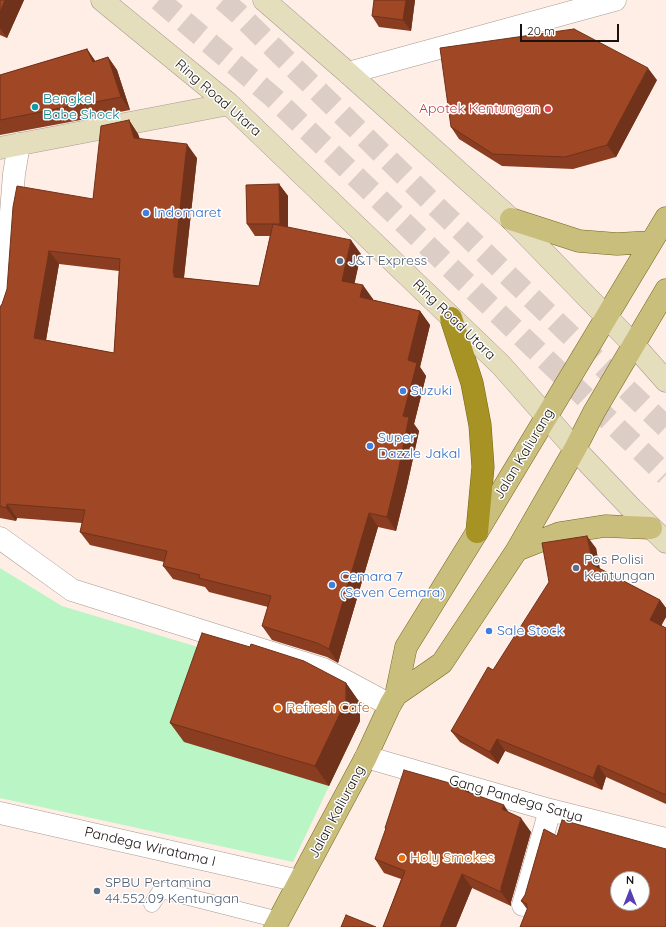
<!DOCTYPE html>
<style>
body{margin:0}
#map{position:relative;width:666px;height:927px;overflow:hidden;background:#feeee6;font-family:Quicksand,sans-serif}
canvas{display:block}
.north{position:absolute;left:610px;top:871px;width:40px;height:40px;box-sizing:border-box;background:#fff;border:1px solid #a3a1a0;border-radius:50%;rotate:0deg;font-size:11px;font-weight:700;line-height:16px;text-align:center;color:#181311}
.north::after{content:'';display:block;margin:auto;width:14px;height:18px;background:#563fb7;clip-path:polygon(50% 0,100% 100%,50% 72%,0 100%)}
.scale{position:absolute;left:520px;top:24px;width:99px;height:18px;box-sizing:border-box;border:2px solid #181311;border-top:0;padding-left:5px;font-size:12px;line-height:14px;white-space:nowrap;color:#181311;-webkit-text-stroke:3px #fff;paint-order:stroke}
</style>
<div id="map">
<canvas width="666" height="927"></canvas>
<div class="north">N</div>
<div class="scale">20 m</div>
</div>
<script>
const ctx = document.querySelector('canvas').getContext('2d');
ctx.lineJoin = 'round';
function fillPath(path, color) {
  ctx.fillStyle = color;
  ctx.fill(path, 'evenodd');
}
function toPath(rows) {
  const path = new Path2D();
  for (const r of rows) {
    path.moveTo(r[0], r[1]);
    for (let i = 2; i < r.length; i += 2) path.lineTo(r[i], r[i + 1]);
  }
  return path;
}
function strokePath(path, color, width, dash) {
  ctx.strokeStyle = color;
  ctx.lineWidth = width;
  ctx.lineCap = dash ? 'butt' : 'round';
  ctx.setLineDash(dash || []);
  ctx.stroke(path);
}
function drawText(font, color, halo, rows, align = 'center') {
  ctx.font = font + ' Quicksand,sans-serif';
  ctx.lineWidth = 3;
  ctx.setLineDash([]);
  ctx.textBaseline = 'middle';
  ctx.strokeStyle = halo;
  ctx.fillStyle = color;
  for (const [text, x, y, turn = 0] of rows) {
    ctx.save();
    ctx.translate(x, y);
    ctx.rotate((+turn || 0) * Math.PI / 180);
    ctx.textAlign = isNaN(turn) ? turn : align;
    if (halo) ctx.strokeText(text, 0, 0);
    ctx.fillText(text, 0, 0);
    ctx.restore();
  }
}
fillPath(toPath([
 [0,568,62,606,360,696,360,721,293,862,0,798]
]), '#baf5c5');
strokePath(toPath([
 [159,0,274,98,666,475],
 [223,0,239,14,442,212,666,427]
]), '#dccdc6', 22, [22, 11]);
const lane = toPath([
 [152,904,161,890,279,920]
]);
const street = toPath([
 [348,73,615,0],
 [0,313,4,302,14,174,19,144],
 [0,538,72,590,323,669,390,705],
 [366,757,550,810,666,839],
 [0,813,299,881],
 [523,905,550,810]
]);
const secondary = toPath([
 [102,0,229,104,501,365,575,449,632,509,666,542],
 [264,0,348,73,511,219,634,345,666,381],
 [0,148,229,104]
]);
const primary = toPath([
 [511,219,579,241,617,244,651,242],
 [517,550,560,533,605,526,651,528],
 [396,695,406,647,477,532,666,218],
 [275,927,366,757,390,705,396,695,442,663,517,550,575,449,594,412,666,290]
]);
const highway = toPath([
 [451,318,472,383,480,425,483,467,477,532]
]);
strokePath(lane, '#a89992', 17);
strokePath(street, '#a89992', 23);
strokePath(secondary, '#a89992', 23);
strokePath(primary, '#75661d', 23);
strokePath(highway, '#75661d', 23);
strokePath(lane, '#fff', 16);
strokePath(street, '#fff', 22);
strokePath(secondary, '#e5debd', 22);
strokePath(primary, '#cabe7c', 22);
strokePath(highway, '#a79224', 22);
fillPath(toPath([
 [0,0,24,0,7,38,0,35],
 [415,0,411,31,379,27,372,16],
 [87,49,95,61,108,57,117,70,130,110,94,117,94,116,86,119,0,135,0,75],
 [657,80,616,157,573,169,502,166,459,139,451,127],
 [129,120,138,134,140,139,197,158,184,278,259,286,270,236,255,236,247,224,279,184,288,196,288,227,361,254,354,284,373,299,373,300,420,311,430,325,420,367,426,376,414,424,419,431,407,486,396,531,378,527,338,663,327,657,272,640,262,626,268,607,209,592,205,587,173,579,163,566,164,562,90,545,80,532,82,523,17,518,16,521,0,518,0,307,93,199],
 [59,264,119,271,114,353,46,340],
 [596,548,600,569,660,600,666,608,666,617,661,625,666,628,666,804,606,777,602,790,505,751,498,764,460,742,451,731,493,670],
 [250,647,346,683,360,703,360,721,329,786,184,742,170,723],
 [470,793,508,812,531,832,511,902,511,906,472,888,456,927,383,927,401,879,384,873,375,859,386,830,385,828],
 [557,836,527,909,521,901,525,895]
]), '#8a3d20');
fillPath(toPath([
 [5,0,24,0,7,38,0,28,0,12],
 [406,0,415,0,411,31,403,20],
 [87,49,96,62,93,62],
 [108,57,117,70,130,110,121,97],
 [648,68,657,80,616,157,607,145],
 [129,120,138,134,144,152,134,138],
 [187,144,197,158,183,285,174,277,173,273],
 [279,184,288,196,288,236,280,224],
 [351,240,361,254,352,295,342,281],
 [49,251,59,264,44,352,34,338],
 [363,285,373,299,370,311,360,297],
 [420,311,430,325,420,367,426,376,414,424,419,431,407,486,396,531,387,517,403,416,408,360],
 [7,504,17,518,16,521,6,508],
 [369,513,378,527,338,663,329,649],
 [587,536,596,548,601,577,593,565],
 [660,600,666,608,666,617,658,632,650,620],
 [346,683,360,703,360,721,329,786,315,766],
 [497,739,505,751,498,764,490,752],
 [598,765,606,777,602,790,593,778],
 [467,788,476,802,465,791],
 [504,805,513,819,502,809],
 [521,818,531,832,511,902,511,906,501,892,501,888],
 [462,874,472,888,456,927,440,927]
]), '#70321a');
const building = toPath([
 [0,0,5,0,0,12,0,0],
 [374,0,406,0,403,20,372,16,374,0],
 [574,29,648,68,607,145,565,157,493,154,451,127,440,48,574,29],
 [87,49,93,62,108,57,121,97,85,104,85,103,76,105,0,120,0,75,87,49],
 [129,120,134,138,187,144,173,273,174,273,174,277,259,286,273,224,351,240,342,281,363,285,360,297,420,311,408,360,417,363,403,416,409,417,398,472,387,517,369,513,329,649,317,643,262,626,271,596,199,578,200,575,163,566,167,551,80,532,85,510,7,504,6,508,0,506,0,307,2,304,7,289,13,207,17,186,93,199,101,126,129,120],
 [49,251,120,259,114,353,34,338,49,251],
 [279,184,280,224,247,224,246,185,279,184],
 [587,536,593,565,660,600,650,620,666,628,666,795,598,765,593,778,497,739,490,752,451,731,488,667,493,670,549,582,542,543,587,536],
 [202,633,250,647,251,644,304,661,346,683,346,701,315,766,170,723,202,633],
 [404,770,467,788,465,791,504,805,502,809,521,818,501,888,501,892,462,874,440,927,383,927,405,871,375,859,386,828,385,828,404,770],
 [562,820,666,849,666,927,520,927,528,907,526,907,527,904,521,901,525,895,544,829,557,836,562,820],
 [618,879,642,879,642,903,618,903,618,879],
 [346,915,376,927,341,927,346,915]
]);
fillPath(building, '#a04725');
strokePath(building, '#70321a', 1);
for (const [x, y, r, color] of [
 [35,107,4,"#0f9aa8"],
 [548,109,4,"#e0444e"],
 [146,213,4,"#3f7fe0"],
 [340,261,4,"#5c6f8a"],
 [403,391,4,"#3f7fe0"],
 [370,446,4,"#3f7fe0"],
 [576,568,4,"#5c6f8a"],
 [332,585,4,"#3f7fe0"],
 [489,631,4,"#3f7fe0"],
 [278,708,4,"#e8710a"],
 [402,858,4,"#e8710a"],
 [97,891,4,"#5c6f8a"]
]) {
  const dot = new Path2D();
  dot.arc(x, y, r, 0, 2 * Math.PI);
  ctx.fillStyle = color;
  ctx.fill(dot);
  strokePath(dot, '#fff', 1.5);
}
drawText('14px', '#181311', '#fff', [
 ["Ring Road Utara",218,98,41],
 ["Ring Road Utara",454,320,44],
 ["Jalan Kaliurang",524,454,-59],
 ["Gang Pandega Satya",516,799,16],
 ["Jalan Kaliurang",337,812,-62],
 ["Pandega Wiratama I",150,847,13]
]);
drawText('14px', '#0d838f', '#fff', [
 ["Bengkel",43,99],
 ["Babe Shock",43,115]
], 'left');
drawText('14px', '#be3a42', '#fff', [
 ["Apotek Kentungan",540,109]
], 'right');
drawText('14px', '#366cbe', '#fff', [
 ["Indomaret",154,213],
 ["Suzuki",411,391],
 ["Super",378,438],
 ["Dazzle Jakal",378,454],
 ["Cemara 7",340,577],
 ["(Seven Cemara)",340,593],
 ["Sale Stock",497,631]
], 'left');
drawText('14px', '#4e5e75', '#fff', [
 ["J&T Express",348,261],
 ["Pos Polisi",584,560],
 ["Kentungan",584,576],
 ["SPBU Pertamina",105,883],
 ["44.552.09 Kentungan",105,899]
], 'left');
drawText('14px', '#c56008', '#fff', [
 ["Refresh Cafe",286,708],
 ["Holy Smokes",410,858]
], 'left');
</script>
